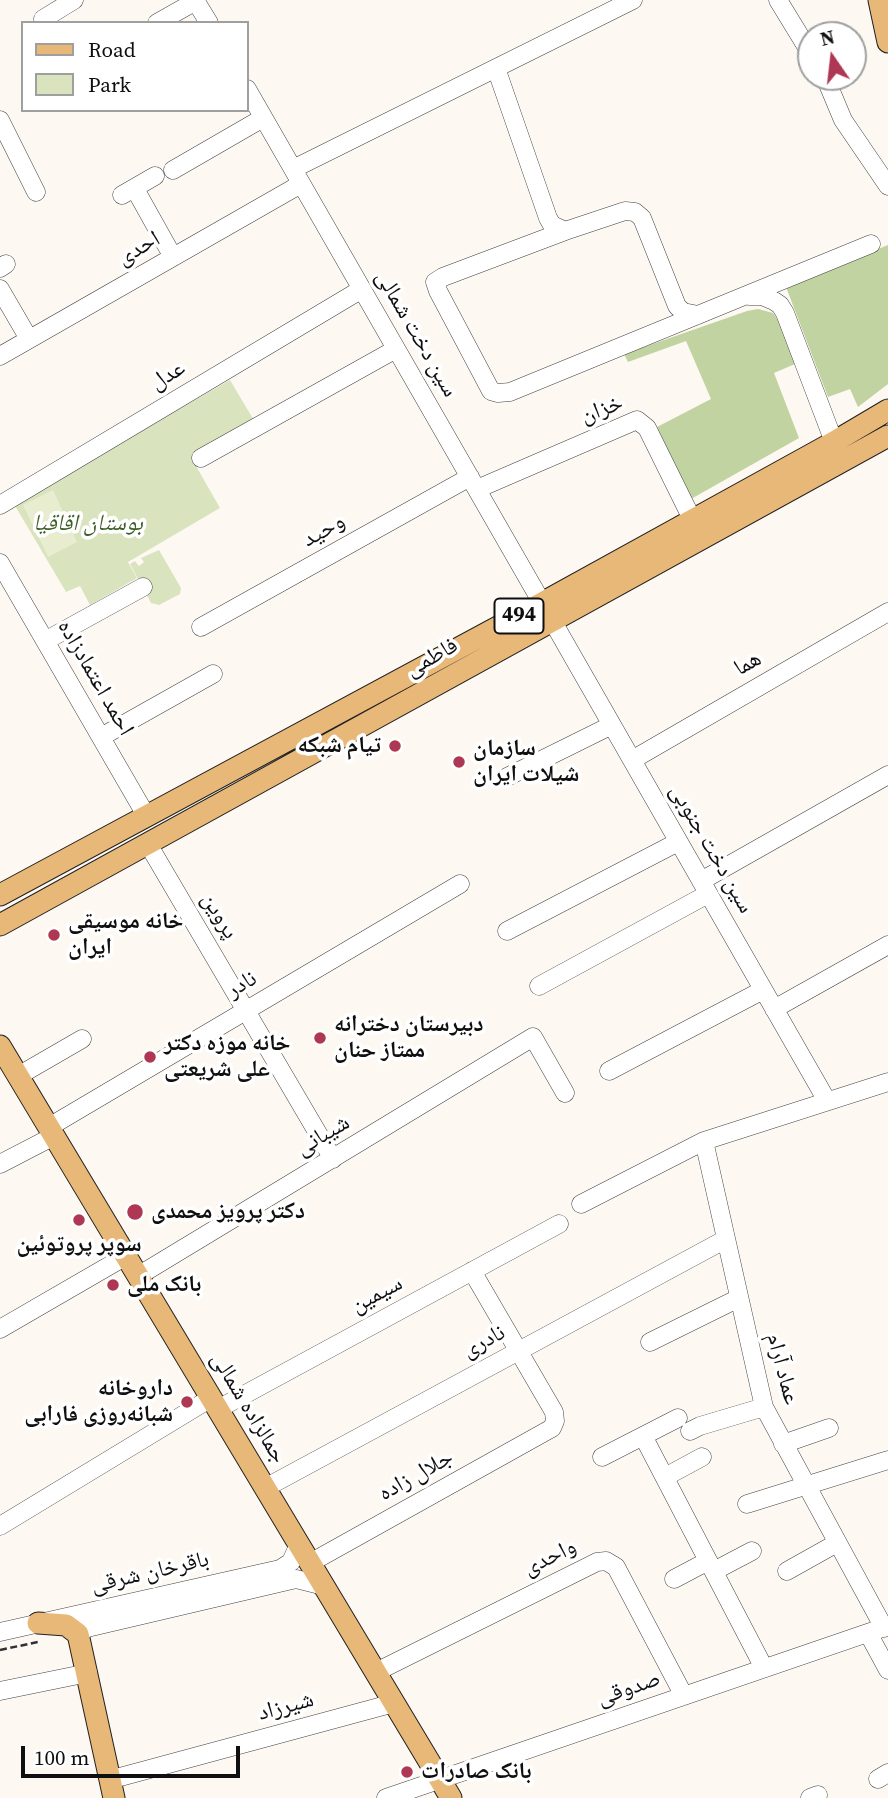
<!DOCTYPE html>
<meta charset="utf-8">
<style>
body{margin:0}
#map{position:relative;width:888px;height:1798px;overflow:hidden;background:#fdf9f2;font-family:"Source Serif 4",serif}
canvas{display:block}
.legend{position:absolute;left:21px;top:21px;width:228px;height:91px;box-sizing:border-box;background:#fff;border:2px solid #9f9f9f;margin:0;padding:9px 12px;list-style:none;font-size:21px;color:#0f0f0f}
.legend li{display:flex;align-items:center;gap:14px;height:35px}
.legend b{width:35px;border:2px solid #9f9f9f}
.north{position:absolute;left:797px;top:21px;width:70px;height:70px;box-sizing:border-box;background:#fff;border:2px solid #9f9f9f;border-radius:50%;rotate:346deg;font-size:19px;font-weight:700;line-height:28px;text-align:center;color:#0f0f0f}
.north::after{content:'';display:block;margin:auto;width:24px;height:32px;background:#ae3853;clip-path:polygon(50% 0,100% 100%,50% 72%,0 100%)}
.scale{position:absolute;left:21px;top:1746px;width:219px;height:32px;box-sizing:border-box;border:4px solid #0f0f0f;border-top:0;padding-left:9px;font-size:21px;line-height:24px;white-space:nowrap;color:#0f0f0f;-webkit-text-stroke:5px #fff;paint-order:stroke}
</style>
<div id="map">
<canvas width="888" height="1798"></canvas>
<ul class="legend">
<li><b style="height:9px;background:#e8b878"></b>Road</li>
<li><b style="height:19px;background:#d9e4bf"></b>Park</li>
</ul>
<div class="north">N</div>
<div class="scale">100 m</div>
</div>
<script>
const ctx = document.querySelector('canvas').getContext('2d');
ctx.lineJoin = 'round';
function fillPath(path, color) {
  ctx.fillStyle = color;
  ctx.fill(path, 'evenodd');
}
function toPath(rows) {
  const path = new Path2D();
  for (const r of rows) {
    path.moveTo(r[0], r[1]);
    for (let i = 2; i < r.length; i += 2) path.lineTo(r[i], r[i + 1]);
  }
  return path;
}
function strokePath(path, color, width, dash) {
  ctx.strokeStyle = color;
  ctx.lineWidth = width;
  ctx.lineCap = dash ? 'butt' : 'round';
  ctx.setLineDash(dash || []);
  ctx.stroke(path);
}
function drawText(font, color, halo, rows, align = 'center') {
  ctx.font = font + ' "Source Serif 4","Noto Naskh Arabic",serif';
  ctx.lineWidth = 7;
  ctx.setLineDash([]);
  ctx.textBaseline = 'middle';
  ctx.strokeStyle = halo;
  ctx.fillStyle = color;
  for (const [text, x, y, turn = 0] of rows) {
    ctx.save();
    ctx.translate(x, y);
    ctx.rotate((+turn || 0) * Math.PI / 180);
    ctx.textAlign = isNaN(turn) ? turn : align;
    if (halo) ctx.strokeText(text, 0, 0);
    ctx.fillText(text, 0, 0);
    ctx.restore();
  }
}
fillPath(toPath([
 [230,380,255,422,192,459,220,508,128,562,137,578,90,605,80,586,66,592,14,504],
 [159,550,181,588,180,594,159,605,151,603,130,564,135,561,139,566,144,562,141,558]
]), '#d9e4bf');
fillPath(toPath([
 [888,245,888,384,858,407,850,389,828,397,786,287],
 [758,309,773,313,778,320,795,364,774,373,799,438,691,499,657,427,711,399,686,341,628,362,624,354,747,311]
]), '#c1d3a1');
fillPath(toPath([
 [53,490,77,542,48,557,23,505]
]), '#e8edd0');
const minor = toPath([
 [195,0,209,23],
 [778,0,811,54],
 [43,19,74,0],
 [157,23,196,1],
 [496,68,548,218,552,225,565,231,625,211,635,212,642,218,677,306,683,312,698,315],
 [825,77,843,120,888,186],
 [247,89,542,603],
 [0,120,36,192],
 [293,169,633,0],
 [173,170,263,118],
 [135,189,173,257],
 [122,195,155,176],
 [565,231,443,277,435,282,438,291,491,391,498,393,510,392,871,244],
 [0,268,6,264],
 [0,289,29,339],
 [749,296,762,296,774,301,780,305,785,313,834,442],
 [0,356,301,184],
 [201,458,396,349],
 [477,489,637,420,647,428,693,521],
 [0,505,362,289],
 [0,563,147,817],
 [553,622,827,1101],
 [201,627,470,477],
 [45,641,143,587],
 [101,737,213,674],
 [632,760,888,612],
 [507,777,612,725],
 [148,844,333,1159],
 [701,881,888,775],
 [507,931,678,842],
 [539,986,708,894],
 [774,1009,888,945],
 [609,1071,763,990],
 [18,1076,82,1039],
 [49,1127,460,884],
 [704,1141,764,1407,884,1628],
 [0,1164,54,1136],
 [581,1204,704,1141,888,1082],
 [138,1276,533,1037,565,1093],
 [0,1329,126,1256],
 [650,1342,739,1298],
 [218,1409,559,1224],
 [690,1431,700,1426,764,1407],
 [643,1436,764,1668],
 [783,1444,829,1428],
 [602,1457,678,1418],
 [665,1477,702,1457],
 [265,1488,726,1239],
 [747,1504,888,1460],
 [0,1526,211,1398],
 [310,1563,552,1428,555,1421,554,1412,472,1271],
 [714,1571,752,1551],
 [787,1571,837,1543],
 [674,1579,708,1561],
 [0,1632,280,1569,291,1562,299,1544],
 [868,1633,888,1670],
 [78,1634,87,1628,296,1579,324,1586],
 [376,1672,597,1562,606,1561,616,1567,684,1696],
 [0,1691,88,1673],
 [878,1779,888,1773],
 [109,1780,394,1703],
 [386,1798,888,1626],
 [810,1798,818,1795]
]);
const major = toPath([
 [879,0,888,42],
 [0,895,524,613,834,442,888,410],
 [0,925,888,436],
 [0,1046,451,1798],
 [38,1623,66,1625,78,1634,114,1798]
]);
strokePath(minor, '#424242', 19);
strokePath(major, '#202020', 23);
strokePath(toPath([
 [0,1650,38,1642]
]), '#313131', 2.5, [7, 3.5]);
strokePath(minor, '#fff', 18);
strokePath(major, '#e8b878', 21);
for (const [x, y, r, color] of [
 [395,746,7,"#ae3853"],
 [459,762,7,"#ae3853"],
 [54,935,7,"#ae3853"],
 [320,1038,7,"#ae3853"],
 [150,1057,7,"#ae3853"],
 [135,1212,9,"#ae3853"],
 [79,1220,7,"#ae3853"],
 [113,1285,7,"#ae3853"],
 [187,1402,7,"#ae3853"],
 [407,1772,7,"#ae3853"]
]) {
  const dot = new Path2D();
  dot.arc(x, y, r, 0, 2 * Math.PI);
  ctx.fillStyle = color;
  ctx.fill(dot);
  strokePath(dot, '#fff', 2.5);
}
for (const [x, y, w] of [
 [519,616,49]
]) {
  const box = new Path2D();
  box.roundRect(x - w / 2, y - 17.5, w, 35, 5);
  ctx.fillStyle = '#fff';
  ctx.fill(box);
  strokePath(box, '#0f0f0f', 2);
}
drawText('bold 21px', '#0f0f0f', null, [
 ["494",519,616]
]);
drawText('23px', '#0f0f0f', '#fff', [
 ["احدی",139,249,-30],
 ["سین دخت شمالی",416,334,60],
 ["عدل",168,376,-31],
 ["خزان",602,410,-20],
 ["وحید",324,531,-29],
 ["فاطمی",432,658,-29],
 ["هما",748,664,-30],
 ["احمد اعتمادزاده",95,678,60],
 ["سین دخت جنوبی",711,849,60],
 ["پروین",219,916,59],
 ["نادر",242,985,-31],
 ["شیبانی",323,1136,-31],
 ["سیمین",377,1295,-28],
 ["نادری",484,1342,-28],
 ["عماد آرام",782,1369,75],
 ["جمالزاده شمالی",248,1408,59],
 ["جلال زاده",416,1476,-29],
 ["واحدی",550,1558,-26],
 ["باقرخان شرقی",150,1573,-13],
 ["صدوقی",629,1689,-19],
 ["شیرزاد",286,1707,-15]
]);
drawText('italic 23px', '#3d5f27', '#fff', [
 ["بوستان اقاقیا",88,524]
]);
drawText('bold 23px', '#0f0f0f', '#fff', [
 ["تیام شبکه",381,746,"right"],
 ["سازمان",473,749],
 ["شیلات ایران",473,775],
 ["خانه موسیقی",68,922],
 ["ایران",68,948],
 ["دبیرستان دخترانه",334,1025],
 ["ممتاز حنان",334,1051],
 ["خانه موزه دکتر",164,1044],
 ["علی شریعتی",164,1070],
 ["دکتر پرویز محمدی",151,1212],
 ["سوپر پروتوئین",79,1245,"center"],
 ["بانک ملی",127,1285],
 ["داروخانه",173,1389,"right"],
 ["شبانه‌روزی فارابی",173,1415,"right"],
 ["بانک صادرات",421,1772]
], 'left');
</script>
